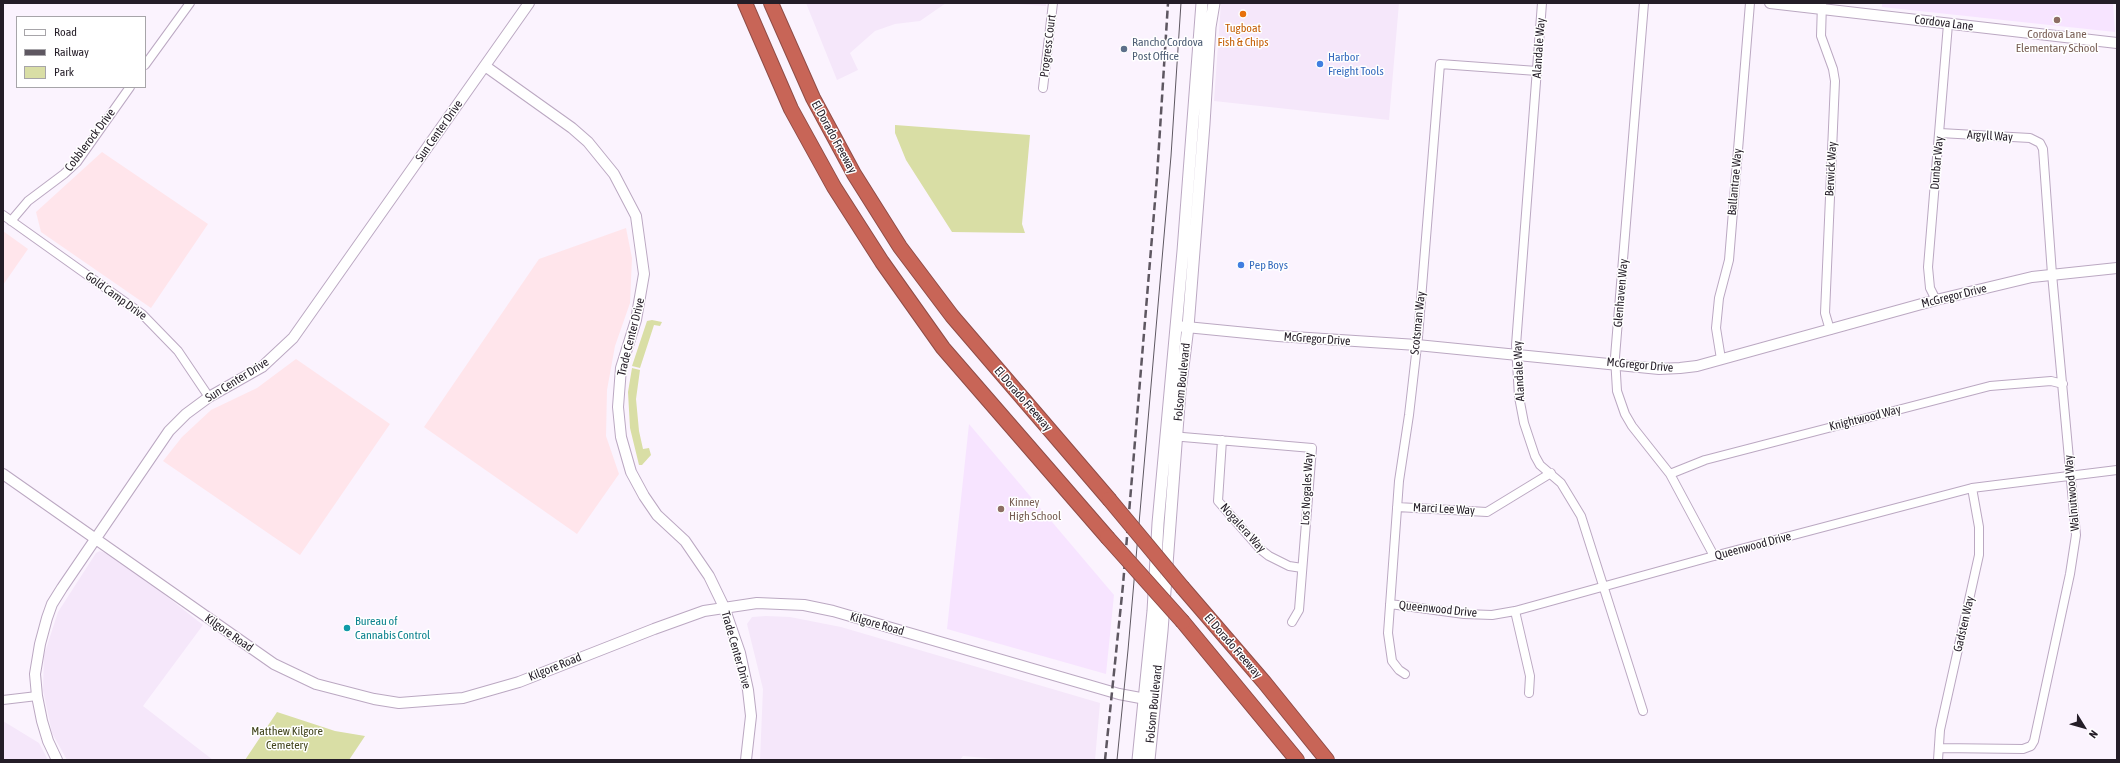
<!DOCTYPE html>
<style>
body{margin:0}
#map{position:relative;width:2120px;height:763px;overflow:hidden;background:#fbf3fe;font-family:"Asap Condensed",sans-serif}
canvas{display:block}
.frame{position:absolute;inset:0;border:4px solid #241d27;pointer-events:none}
.legend{position:absolute;left:16px;top:16px;width:130px;height:72px;box-sizing:border-box;background:#fff;border:1px solid #a7a5a9;margin:0;padding:5px 7px;list-style:none;font-size:12px;color:#241d27}
.legend li{display:flex;align-items:center;gap:8px;height:20px}
.legend b{width:20px;border:1px solid #a7a5a9}
.north{position:absolute;left:2064px;top:707px;width:40px;height:40px;-webkit-text-stroke:3px #fff;paint-order:stroke;rotate:127deg;font-size:11px;font-weight:700;line-height:16px;text-align:center;color:#241d27}
.north::after{content:'';display:block;margin:auto;width:14px;height:18px;background:#241d27;clip-path:polygon(50% 0,100% 100%,50% 72%,0 100%)}
</style>
<div id="map">
<canvas width="2120" height="763"></canvas>
<div class="frame"></div>
<ul class="legend">
<li><b style="height:5px;background:#fff"></b>Road</li>
<li><b style="height:5px;background:#5e5761"></b>Railway</li>
<li><b style="height:11px;background:#d9dea5"></b>Park</li>
</ul>
<div class="north">N</div>
</div>
<script>
const ctx = document.querySelector('canvas').getContext('2d');
ctx.lineJoin = 'round';
function fillPath(path, color) {
  ctx.fillStyle = color;
  ctx.fill(path, 'evenodd');
}
function toPath(rows) {
  const path = new Path2D();
  for (const r of rows) {
    path.moveTo(r[0], r[1]);
    for (let i = 2; i < r.length; i += 2) path.lineTo(r[i], r[i + 1]);
  }
  return path;
}
function strokePath(path, color, width, dash) {
  ctx.strokeStyle = color;
  ctx.lineWidth = width;
  ctx.lineCap = dash ? 'butt' : 'round';
  ctx.setLineDash(dash || []);
  ctx.stroke(path);
}
function drawText(font, color, halo, rows, align = 'center') {
  ctx.font = font + ' "Asap Condensed",sans-serif';
  ctx.lineWidth = 3;
  ctx.setLineDash([]);
  ctx.textBaseline = 'middle';
  ctx.strokeStyle = halo;
  ctx.fillStyle = color;
  for (const [text, x, y, turn = 0] of rows) {
    ctx.save();
    ctx.translate(x, y);
    ctx.rotate((+turn || 0) * Math.PI / 180);
    ctx.textAlign = isNaN(turn) ? turn : align;
    if (halo) ctx.strokeText(text, 0, 0);
    ctx.fillText(text, 0, 0);
    ctx.restore();
  }
}
fillPath(toPath([
 [806,3,946,3,920,21,895,24,875,31,850,53,858,70,837,80],
 [1002,3,1046,3,1046,6],
 [1221,3,1399,3,1389,120,1214,101],
 [100,551,118,558,203,625,143,706,213,760,67,760,52,733,43,690,44,655,58,612,96,553],
 [766,616,790,617,841,627,1100,703,1095,760,1007,760,963,756,960,760,760,760,763,689,747,624,752,617],
 [3,721,39,743,48,760,3,760]
]), '#f5e7fa');
fillPath(toPath([
 [102,152,208,224,151,308,41,232,36,212],
 [626,228,632,258,630,303,615,346,607,390,606,436,619,474,577,534,424,427,539,259],
 [3,231,28,249,3,285],
 [296,359,390,424,300,555,163,461,182,437,211,410,257,388]
]), '#ffe5eb');
fillPath(toPath([
 [1882,3,2113,3,2115,32,1882,7],
 [969,424,1114,595,1106,674,947,629]
]), '#f7e4ff');
fillPath(toPath([
 [895,125,1030,135,1022,224,1025,233,952,232,906,160,895,133],
 [652,320,662,322,660,326,654,325,640,368,632,366,647,321],
 [632,368,640,370,636,399,639,431,643,449,649,448,651,455,642,465,639,465,630,428,628,392],
 [277,712,335,731,365,736,349,760,245,760]
]), '#d9dea5');
const minor = toPath([
 [1542,3,1516,345,1519,397,1524,423,1535,456,1540,465,1561,483,1581,516,1643,711],
 [1644,3,1615,357,1617,391,1625,414,1632,426,1670,474,1714,556],
 [1822,3,1821,36,1833,69,1835,81,1825,313,1830,330],
 [145,65,190,3],
 [1043,88,1053,3],
 [3,215,142,314,178,351,209,397],
 [11,221,28,201,64,174,77,162,130,87],
 [1936,300,1930,288,1928,267,1948,24],
 [1721,359,1716,328,1719,298,1729,260,1750,3],
 [1171,436,1312,448,1299,610,1292,622],
 [1222,440,1218,501,1260,549,1269,556,1289,566,1302,568],
 [1670,474,1705,460,1990,386,2051,381,2063,384],
 [1397,507,1487,512,1551,473],
 [1390,604,1464,614,1492,615,1515,611,1714,556,1972,488,2117,470],
 [1515,611,1530,676,1529,693],
 [1405,674,1399,670,1392,661,1388,633,1399,481,1409,415,1418,337,1440,64,1537,71],
 [3,700,37,696],
 [1939,748,2023,749,2031,746,2034,741,2070,574,2076,535,2052,274,2043,149,2040,143,2030,138,1940,133],
 [1938,760,1940,730,1979,555,1979,527,1972,488]
]);
const tertiary = toPath([
 [1770,3,2117,43],
 [485,66,572,128,588,142,614,174,636,216,644,274,636,320,621,368,618,407,621,437,631,472,644,496,657,515,685,541,709,576,724,607,740,653,748,690,751,716,746,760],
 [1176,326,1278,336,1417,345,1659,369,1680,368,1697,366,1936,300,2032,277,2117,268],
 [3,474,274,664,316,684,374,699,399,703,463,698,519,682,654,629,704,611,757,603,804,605,833,611,1119,694,1151,700],
 [57,760,48,741,42,721,37,696,35,674,40,644,47,618,52,604,62,588,169,431,186,414,209,397,262,367,293,338,529,3]
]);
const secondary = toPath([
 [1138,760,1153,611,1158,523,1183,251,1202,3],
 [1149,760,1162,631,1180,391,1188,327,1204,124,1210,27,1214,3]
]);
const motorway = toPath([
 [745,3,791,109,834,187,882,262,943,348,1107,537],
 [771,3,813,98,854,174,900,247,952,316,1109,499],
 [1183,588,1264,682,1327,760],
 [1183,622,1297,760]
]);
strokePath(minor, '#bba8c2', 10);
strokePath(tertiary, '#bba8c2', 12);
strokePath(secondary, '#bba8c2', 13);
strokePath(motorway, '#8f4c46', 16);
strokePath(minor, '#fff', 8);
strokePath(tertiary, '#fff', 10);
strokePath(secondary, '#fff', 11);
strokePath(motorway, '#c86557', 14);
strokePath(toPath([
 [1117,760,1128,650,1171,156,1181,3]
]), '#5e5761', 1);
strokePath(toPath([
 [1105,760,1123,585,1157,177,1168,3]
]), '#5e5761', 2.5, [8, 4]);
const motorwayBridge = toPath([
 [1109,499,1183,588],
 [1107,537,1183,622]
]);
strokePath(motorwayBridge, '#8f4c46', 16, []);
strokePath(motorwayBridge, '#c86557', 14);
for (const [x, y, r, color] of [
 [1243,14,4,"#e8710a"],
 [2057,20,4,"#8d6e63"],
 [1124,49,4,"#5c6f8a"],
 [1320,64,4,"#3f7fe0"],
 [1241,265,4,"#3f7fe0"],
 [1001,509,4,"#8d6e63"],
 [347,628,4,"#0f9aa8"]
]) {
  const dot = new Path2D();
  dot.arc(x, y, r, 0, 2 * Math.PI);
  ctx.fillStyle = color;
  ctx.fill(dot);
  strokePath(dot, '#fff', 1.5);
}
drawText('12px', '#241d27', '#fff', [
 ["Cordova Lane",1944,23,7],
 ["Progress Court",1048,46,-83],
 ["Alandale Way",1539,48,-86],
 ["Sun Center Drive",439,131,-55],
 ["Argyll Way",1990,136,3],
 ["El Dorado Freeway",834,137,61],
 ["Cobblerock Drive",90,140,-53],
 ["Dunbar Way",1937,163,-85],
 ["Berwick Way",1831,169,-87],
 ["Ballantrae Way",1735,182,-85],
 ["Glenhaven Way",1621,293,-85],
 ["Gold Camp Drive",116,296,36],
 ["McGregor Drive",1954,296,-14],
 ["Scotsman Way",1418,323,-84],
 ["Trade Center Drive",631,337,-76],
 ["McGregor Drive",1317,339,4],
 ["McGregor Drive",1640,365,5],
 ["Alandale Way",1519,371,-93],
 ["Sun Center Drive",237,380,-32],
 ["Folsom Boulevard",1182,382,-84],
 ["El Dorado Freeway",1023,399,49],
 ["Knightwood Way",1865,418,-14],
 ["Los Nogales Way",1307,489,-87],
 ["Walnutwood Way",2072,493,-95],
 ["Marci Lee Way",1444,509,3],
 ["Nogalera Way",1243,528,48],
 ["Queenwood Drive",1753,546,-15],
 ["Queenwood Drive",1438,609,6],
 ["Kilgore Road",877,624,16],
 ["Gadsten Way",1964,624,-77],
 ["Kilgore Road",229,633,35],
 ["El Dorado Freeway",1233,646,49],
 ["Trade Center Drive",736,650,74],
 ["Kilgore Road",555,667,-22],
 ["Folsom Boulevard",1154,704,-84]
]);
drawText('12px', '#c56008', '#fff', [
 ["Tugboat",1243,28],
 ["Fish & Chips",1243,42]
]);
drawText('12px', '#785e54', '#fff', [
 ["Cordova Lane",2057,34],
 ["Elementary School",2057,48],
 ["Kinney",1009,502,"left"],
 ["High School",1009,516,"left"]
]);
drawText('12px', '#4e5e75', '#fff', [
 ["Rancho Cordova",1132,42],
 ["Post Office",1132,56]
], 'left');
drawText('12px', '#366cbe', '#fff', [
 ["Harbor",1328,57],
 ["Freight Tools",1328,71],
 ["Pep Boys",1249,265]
], 'left');
drawText('12px', '#0d838f', '#fff', [
 ["Bureau of",355,621],
 ["Cannabis Control",355,635]
], 'left');
drawText('12px', '#42451d', '#fff', [
 ["Matthew Kilgore",287,731],
 ["Cemetery",287,745]
]);
</script>
